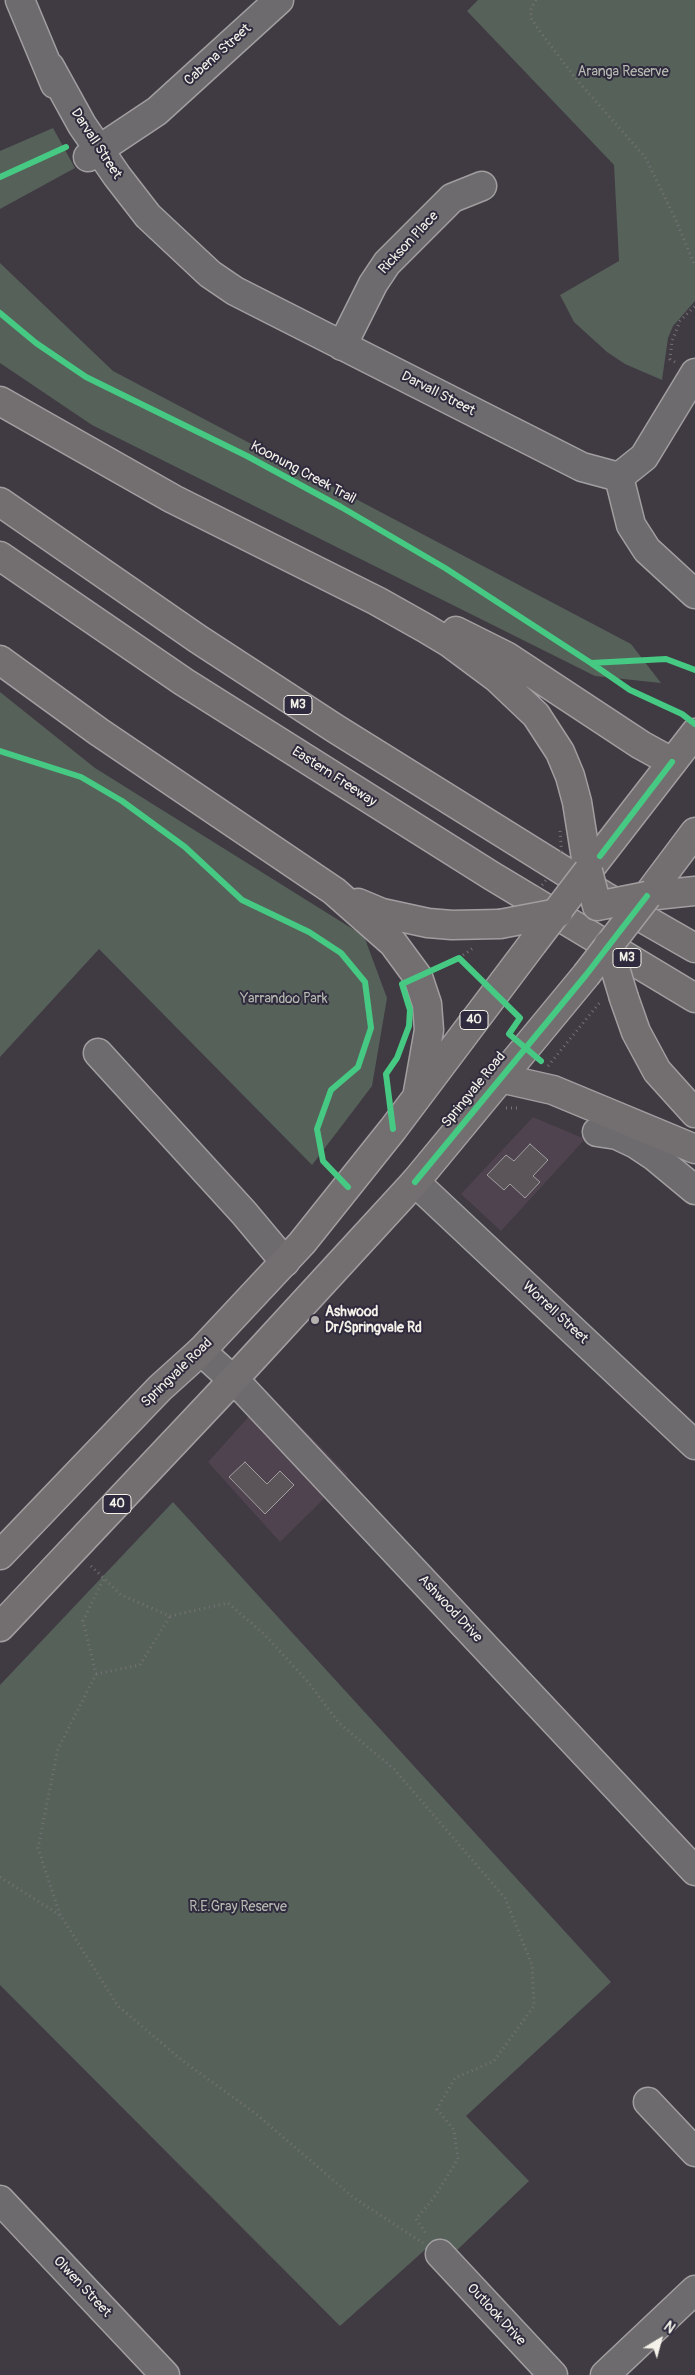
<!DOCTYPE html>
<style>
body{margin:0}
#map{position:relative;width:695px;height:2375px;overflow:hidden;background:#403a42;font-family:Pangolin,sans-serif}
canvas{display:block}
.north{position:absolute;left:635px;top:2315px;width:50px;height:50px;-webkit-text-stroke:4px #2f2a3d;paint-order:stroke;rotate:37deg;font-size:14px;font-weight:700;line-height:20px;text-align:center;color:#f4f1e8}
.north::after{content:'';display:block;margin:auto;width:18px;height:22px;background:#f4f1e8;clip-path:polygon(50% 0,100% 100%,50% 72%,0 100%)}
</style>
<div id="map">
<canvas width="695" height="2375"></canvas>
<div class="north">N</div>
</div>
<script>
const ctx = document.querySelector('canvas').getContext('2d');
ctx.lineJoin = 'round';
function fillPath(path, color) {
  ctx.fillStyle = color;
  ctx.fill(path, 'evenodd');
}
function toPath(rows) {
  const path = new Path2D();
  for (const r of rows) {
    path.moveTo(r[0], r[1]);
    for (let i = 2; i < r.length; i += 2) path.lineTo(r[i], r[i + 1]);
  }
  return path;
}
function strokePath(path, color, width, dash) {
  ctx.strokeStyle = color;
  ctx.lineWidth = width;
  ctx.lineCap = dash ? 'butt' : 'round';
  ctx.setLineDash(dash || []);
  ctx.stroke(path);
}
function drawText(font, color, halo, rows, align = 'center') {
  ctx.font = font + ' Pangolin,sans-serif';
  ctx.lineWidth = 4;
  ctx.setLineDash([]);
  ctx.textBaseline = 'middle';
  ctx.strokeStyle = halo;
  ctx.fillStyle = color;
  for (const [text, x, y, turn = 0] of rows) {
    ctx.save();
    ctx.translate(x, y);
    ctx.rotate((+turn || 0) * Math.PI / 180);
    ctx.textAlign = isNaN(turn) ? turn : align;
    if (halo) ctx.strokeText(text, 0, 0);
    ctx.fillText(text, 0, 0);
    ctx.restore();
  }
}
fillPath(toPath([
 [533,1117,585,1139,501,1231,461,1194],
 [269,1394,348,1475,280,1542,208,1462]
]), '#4e434e');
fillPath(toPath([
 [478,0,695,0,695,301,673,326,668,338,662,380,625,364,607,352,574,322,560,295,619,261,614,165,467,11],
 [53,128,75,168,0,209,0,151],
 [0,263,113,371,631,644,661,683,595,676,92,425,0,363],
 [0,692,95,768,364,936,387,998,372,1086,312,1165,99,949,0,1057],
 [173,1502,611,1982,466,2116,529,2181,452,2255,437,2239,340,2326,0,1985,0,1685]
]), '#56615a');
const building = toPath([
 [530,1144,548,1160,533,1176,540,1182,525,1198,510,1184,504,1190,487,1175,506,1155,514,1161,530,1144],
 [245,1462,267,1484,280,1471,294,1485,265,1514,229,1477,245,1462]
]);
fillPath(building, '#5b5559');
strokePath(building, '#a19ea0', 1);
const minor = toPath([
 [20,0,55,84],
 [50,67,82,125,117,176,148,216,210,274,235,291,582,467,619,477,631,525,647,550,695,594],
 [88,157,157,111,279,0],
 [342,346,373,284,387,263,452,198,482,186],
 [619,477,644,457,695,373],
 [98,1053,244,1213,285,1262],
 [597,1132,617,1135,636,1144,654,1156,695,1190],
 [415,1182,695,1445],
 [201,1351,245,1391,695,1871],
 [648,2102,695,2152],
 [0,2200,165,2375],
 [440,2254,553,2375],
 [605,2375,695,2290]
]);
const major = toPath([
 [588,871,695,733],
 [647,896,695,832]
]);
const highway = toPath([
 [0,401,173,499,377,601,425,628,450,643,497,678,536,715,560,752,570,776,577,802,588,871],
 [0,502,198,639,336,729,604,896,695,948],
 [0,556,184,682,492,876,695,998],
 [456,631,506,656,641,745,672,762],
 [0,660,99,732,334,891,393,943,418,977,427,1004,429,1030,418,1092],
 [647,896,695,891],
 [358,903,382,913,428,923,452,925,500,924],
 [624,998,636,1032,657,1071,695,1113],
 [500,1078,553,1090,695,1149],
 [0,1555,160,1388,201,1351,302,1243,393,1129,533,943],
 [0,1627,233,1380,415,1182,586,975]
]);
strokePath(minor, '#a19ea0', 31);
strokePath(major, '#a19ea0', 31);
strokePath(highway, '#a19ea0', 31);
strokePath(toPath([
 [536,0,531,8,531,18,541,33,577,80,645,157,675,218,695,266],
 [675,362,670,359,672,341,680,321,695,306],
 [459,958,473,948],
 [548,1066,601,1001],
 [506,1108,520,1108],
 [91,1566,121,1595,170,1616,228,1603,265,1635,308,1682,339,1723,394,1769,505,1898,532,1965,534,2006,494,2061,455,2078,437,2109,454,2130,458,2159,433,2199,416,2219,427,2235],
 [96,1674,140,1665,170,1616],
 [0,1877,61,1916,118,2006,183,2061,255,2113,354,2198,423,2243],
 [60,1915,38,1848,58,1749,96,1674,83,1621,104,1578]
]), '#757276', 3, [1, 4]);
strokePath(minor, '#6e6b6e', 28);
strokePath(major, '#736f71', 28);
strokePath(highway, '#736f71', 28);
const highwayBridge = toPath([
 [588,871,597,906,647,896],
 [500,924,558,913],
 [533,943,588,871],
 [608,945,624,998],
 [586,975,647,896]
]);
strokePath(highwayBridge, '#a19ea0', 31, []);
strokePath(toPath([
 [536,893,562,859,560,830]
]), '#757276', 3, [1, 4]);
strokePath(highwayBridge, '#736f71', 28);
strokePath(toPath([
 [0,177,66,147],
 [0,313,36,343,86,377,247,456,341,507,445,568,591,663,666,659,695,670],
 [591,663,630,690,682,714,695,724],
 [0,751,81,777,122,801,185,847,242,900,309,932,341,953,365,982,371,1028,358,1067,331,1090,317,1129,323,1161,348,1187],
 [600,856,672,762],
 [393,1129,386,1074,397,1058,409,1026,410,1010,402,984,459,958,520,1018,509,1034,541,1061],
 [415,1182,586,975,647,896]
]), '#46c982', 6);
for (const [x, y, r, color] of [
 [315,1320,5,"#b5b1ae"]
]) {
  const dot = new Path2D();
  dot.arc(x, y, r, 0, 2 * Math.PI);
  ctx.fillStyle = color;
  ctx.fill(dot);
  strokePath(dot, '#2f2a3d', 2);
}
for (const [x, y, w] of [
 [298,705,28],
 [627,958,28],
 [474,1020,28],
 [117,1504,28]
]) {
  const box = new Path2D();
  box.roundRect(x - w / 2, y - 9.5, w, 19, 4);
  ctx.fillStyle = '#2f2a3d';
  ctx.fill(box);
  strokePath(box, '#f4f1e8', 1);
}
drawText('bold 12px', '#f4f1e8', null, [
 ["M3",298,705],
 ["M3",627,958],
 ["40",474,1020],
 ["40",117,1504]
]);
drawText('14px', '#f4f1e8', '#2f2a3d', [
 ["Cabena Street",218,55,-42],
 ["Darvall Street",96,144,57],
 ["Rickson Place",409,243,-47],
 ["Darvall Street",438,394,27],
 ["Koonung Creek Trail",303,473,28],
 ["Eastern Freeway",334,777,33],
 ["Springvale Road",474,1090,-51],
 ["Worrell Street",555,1313,43],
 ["Springvale Road",177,1373,-44],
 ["Ashwood Drive",450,1609,47],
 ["Olwen Street",82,2287,47],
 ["Outlook Drive",496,2315,47]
]);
drawText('14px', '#b6bab1', '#2f2a3d', [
 ["Aranga Reserve",623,72],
 ["Yarrandoo Park",284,999],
 ["R.E.Gray Reserve",238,1907]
]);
drawText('bold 14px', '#f4f1e8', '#2f2a3d', [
 ["Ashwood",325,1312],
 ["Dr/Springvale Rd",325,1328]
], 'left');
</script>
